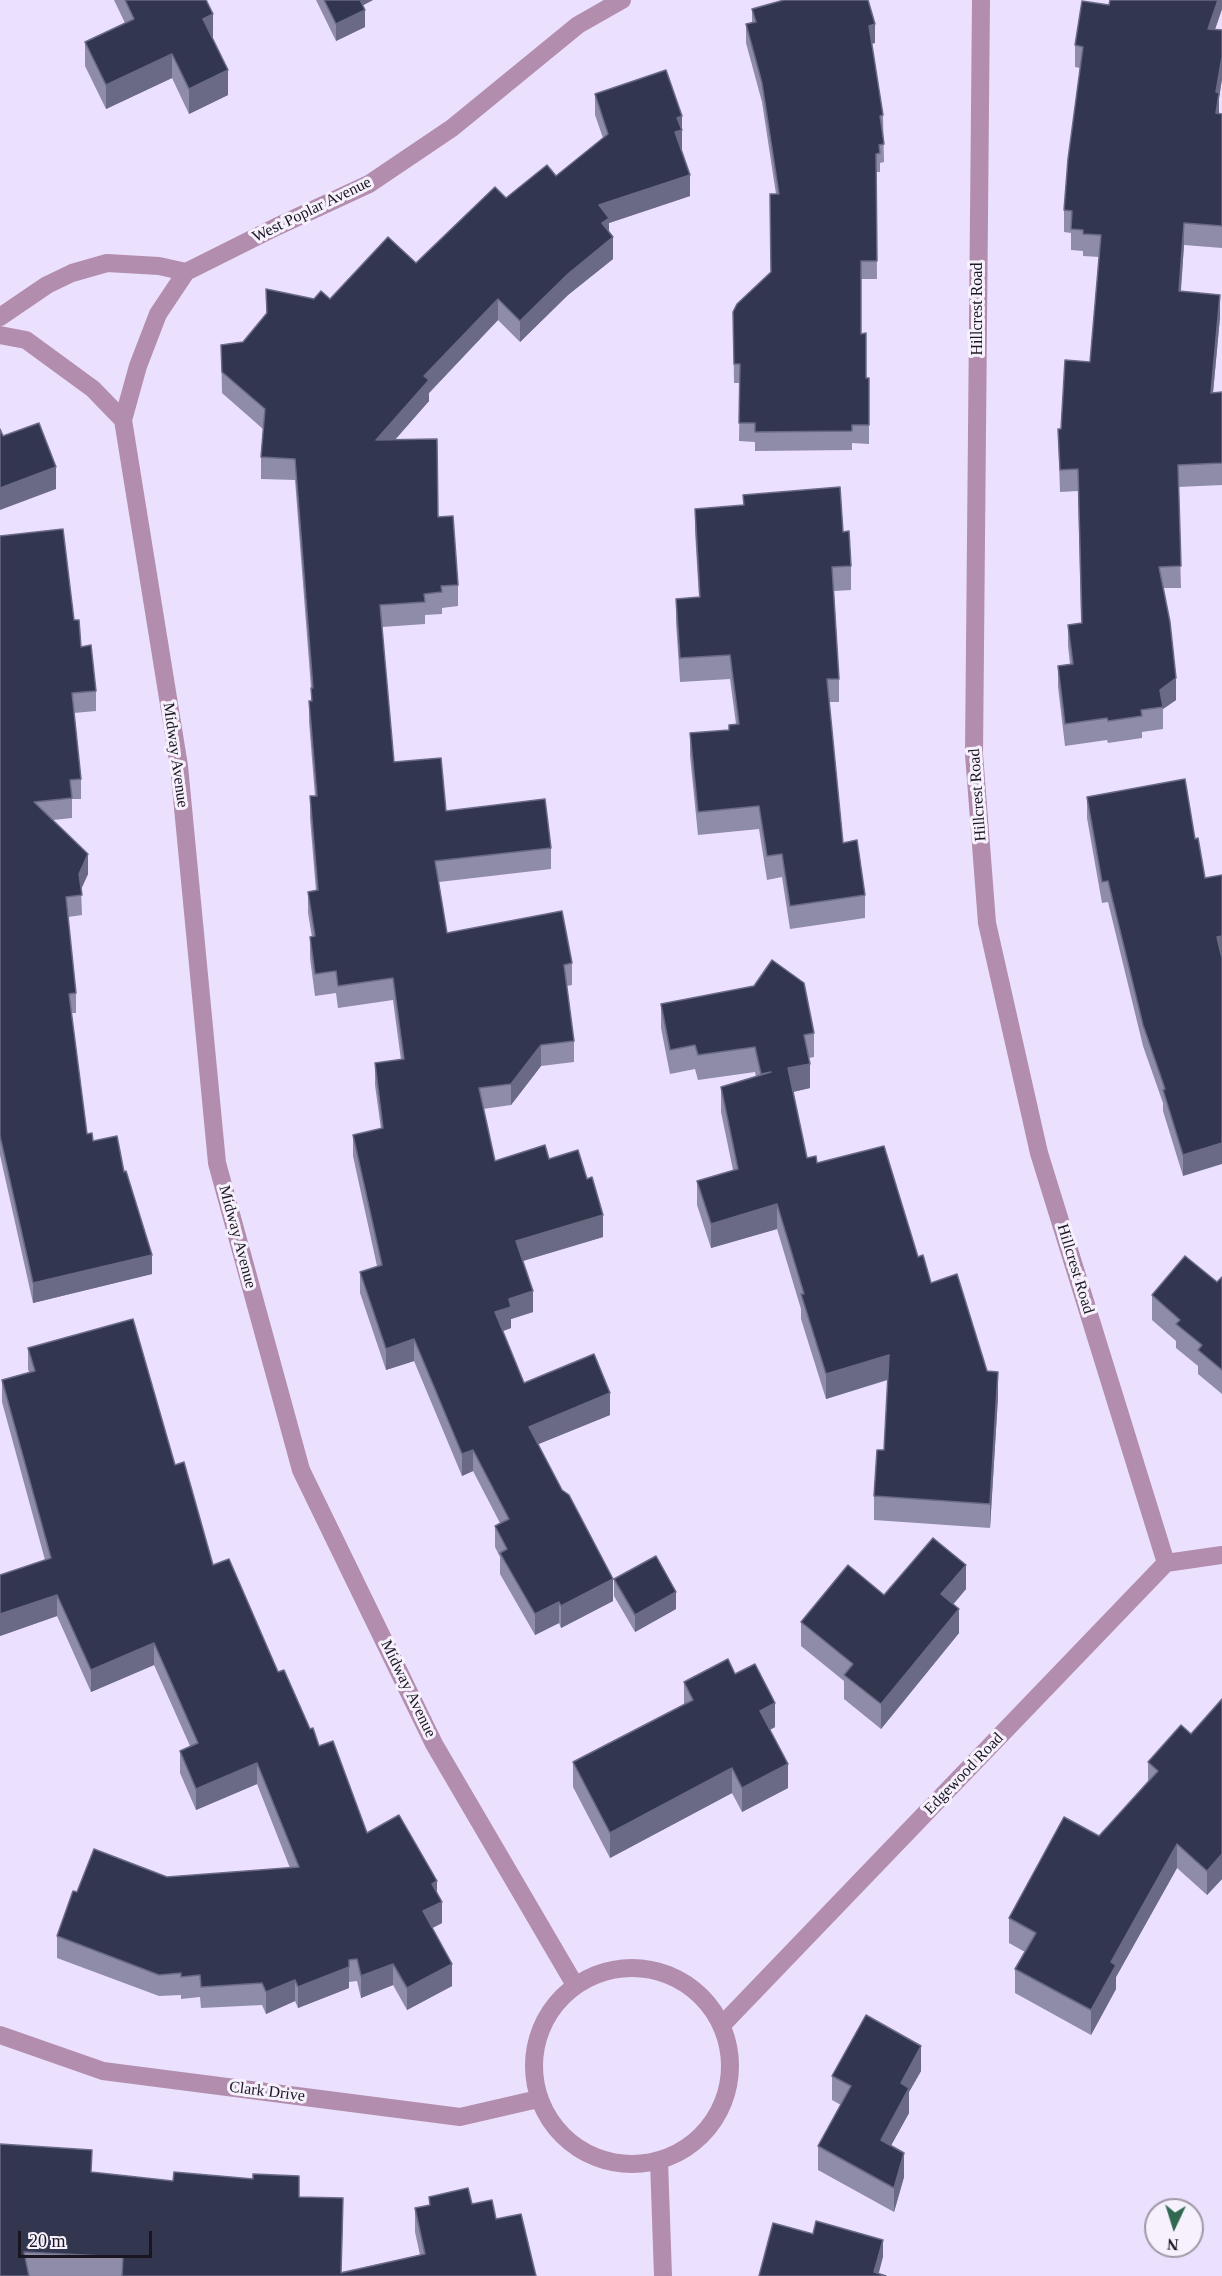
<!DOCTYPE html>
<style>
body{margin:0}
#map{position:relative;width:1222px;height:2276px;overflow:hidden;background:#ece0ff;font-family:"Times New Roman",serif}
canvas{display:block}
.north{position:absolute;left:1144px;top:2198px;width:60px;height:60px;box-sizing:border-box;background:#f6f1fd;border:2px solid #9e99a5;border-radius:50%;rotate:184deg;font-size:16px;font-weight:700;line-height:24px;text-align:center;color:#1a1620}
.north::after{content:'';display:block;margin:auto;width:21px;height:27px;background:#306850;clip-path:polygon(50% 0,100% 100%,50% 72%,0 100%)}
.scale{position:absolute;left:18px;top:2231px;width:134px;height:27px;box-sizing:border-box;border:3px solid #1a1620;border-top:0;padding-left:8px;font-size:18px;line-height:21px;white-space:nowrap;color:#1a1620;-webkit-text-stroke:4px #f6f1fd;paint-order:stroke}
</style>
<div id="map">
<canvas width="1222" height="2276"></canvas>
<div class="north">N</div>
<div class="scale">20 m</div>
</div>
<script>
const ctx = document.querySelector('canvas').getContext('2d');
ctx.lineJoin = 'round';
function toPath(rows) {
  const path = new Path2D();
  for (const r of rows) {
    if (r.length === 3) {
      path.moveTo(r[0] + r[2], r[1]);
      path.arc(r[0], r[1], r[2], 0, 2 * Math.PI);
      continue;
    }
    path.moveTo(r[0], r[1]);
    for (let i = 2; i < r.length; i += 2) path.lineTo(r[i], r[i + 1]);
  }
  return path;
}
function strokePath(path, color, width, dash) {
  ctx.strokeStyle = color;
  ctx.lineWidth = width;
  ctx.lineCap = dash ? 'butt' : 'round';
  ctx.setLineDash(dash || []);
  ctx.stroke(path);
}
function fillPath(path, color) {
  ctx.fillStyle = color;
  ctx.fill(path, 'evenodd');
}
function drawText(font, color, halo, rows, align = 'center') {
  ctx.font = font + ' "Times New Roman",serif';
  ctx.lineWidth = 6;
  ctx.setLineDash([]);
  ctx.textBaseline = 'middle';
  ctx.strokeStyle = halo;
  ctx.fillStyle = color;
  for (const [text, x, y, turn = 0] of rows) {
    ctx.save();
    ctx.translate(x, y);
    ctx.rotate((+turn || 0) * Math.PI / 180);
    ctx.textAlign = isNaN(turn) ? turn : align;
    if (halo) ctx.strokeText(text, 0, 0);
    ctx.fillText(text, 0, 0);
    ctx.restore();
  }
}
strokePath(toPath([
 [981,0,974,754,987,923,1039,1153,1166,1563],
 [186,272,158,314,138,366,123,420,179,766,217,1163,301,1470,434,1744,575,1985],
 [0,317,47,285,72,273,107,263,159,266,186,272,276,227,369,184,452,128,578,25,622,0],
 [0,335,26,340,93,389,123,420],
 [632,2066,98],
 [722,2025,1166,1563,1222,1555],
 [0,2035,103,2071,460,2117,538,2099],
 [659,2161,663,2276]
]), '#b28dad', 18);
fillPath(toPath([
 [114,0,207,0,212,38,228,95,189,114,172,78,106,109,85,66,85,42,125,23],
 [316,0,373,0,363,5,365,27,336,41],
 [1222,0,1222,9,1215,29,1222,30,1222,79,1219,98,1219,114,1222,114,1222,248,1184,245,1181,291,1220,317,1213,393,1222,392,1222,485,1178,487,1181,588,1163,588,1176,700,1163,709,1163,729,1142,732,1142,738,1108,743,1107,740,1065,746,1058,687,1058,666,1070,664,1068,646,1068,625,1081,623,1078,491,1060,492,1058,429,1061,429,1090,362,1099,257,1083,256,1083,251,1071,250,1071,233,1064,232,1064,210,1080,68,1075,67,1075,45],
 [752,9,875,43,871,44,883,115,884,162,880,163,880,172,876,172,877,279,861,279,861,334,866,378,869,378,869,444,852,443,852,450,755,451,755,442,739,441,740,383,734,383,733,312,771,272,776,194,762,102,746,43,746,24,752,22],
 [595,94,682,116,682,151,690,196,609,223,609,232,613,259,568,295,520,342,498,320,429,393,429,401,395,440,438,517,458,585,458,606,442,608,442,614,425,615,425,624,382,627,394,762,446,811,551,848,551,869,439,882,447,933,572,963,572,985,567,986,574,1041,574,1062,541,1066,511,1105,483,1109,495,1161,549,1159,603,1237,523,1261,533,1312,511,1319,511,1328,503,1331,524,1383,610,1415,538,1444,613,1601,561,1628,559,1623,535,1635,500,1574,500,1557,495,1547,495,1526,500,1523,473,1471,462,1476,414,1361,386,1370,360,1293,360,1272,377,1266,353,1156,353,1135,381,1129,375,1085,375,1063,401,1060,393,1000,338,1008,336,993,315,996,310,958,310,937,312,937,308,913,308,892,316,891,310,818,310,796,315,796,309,722,309,701,311,701,311,688,295,480,261,479,261,457,263,429,222,393,221,345,243,342,266,314,266,289,314,299,330,299,416,263,506,198,556,176,603,138,595,115],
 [695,509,843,532,851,566,851,590,834,591,839,679,839,702,829,702,843,843,865,895,865,918,790,929,782,877,767,880,759,829,698,835,690,756,690,733,729,730,729,725,736,724,730,679,680,682,676,622,676,599,699,597,695,532],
 [0,536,74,620,81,647,96,691,96,711,74,713,81,779,81,799,72,799,72,818,53,820,88,874,81,889,82,915,68,917,76,993,76,1013,71,1013,87,1134,93,1141,124,1172,152,1274,33,1303,0,1155],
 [1185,779,1183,1176,1163,1111,1163,1103,1143,1046,1108,902,1102,903,1087,818,1087,797],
 [661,1004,814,1033,814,1057,809,1058,810,1088,793,1092,807,1158,817,1163,918,1257,931,1283,987,1371,998,1397,990,1528,874,1520,874,1496,884,1450,888,1380,826,1399,801,1319,801,1309,777,1229,711,1248,697,1205,697,1181,733,1170,721,1112,721,1087,756,1077,755,1072,698,1080,695,1069,670,1074,661,1028],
 [1222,1277,1222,1394,1198,1374,1198,1366,1176,1348,1176,1341,1152,1320,1152,1295,1217,1282],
 [28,1348,175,1465,213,1565,278,1672,367,1833,437,1892,442,1923,432,1928,452,1986,407,2010,393,1985,361,1998,357,1981,349,1982,349,1988,298,2008,295,2001,266,2014,262,2005,201,2008,200,1997,181,1999,181,1995,159,1996,57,1958,57,1936,77,1892,167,1877,290,1868,257,1784,196,1810,180,1773,180,1751,190,1746,154,1665,91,1692,57,1616,0,1636,0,1575,45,1560,2,1402,2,1380,29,1372,28,1369],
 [614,1579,676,1609,635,1632,614,1596],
 [966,1589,953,1604,959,1633,881,1729,844,1699,844,1681,801,1646,801,1622,884,1595],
 [735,1674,775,1727,770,1730,788,1788,742,1812,732,1793,610,1858,573,1787,573,1762,684,1705,684,1682],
 [1222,1699,1222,1879,1207,1895,1177,1868,1116,1977,1116,1989,1091,2035,1015,1993,1015,1969,1025,1952,1009,1943,1009,1918,1099,1836,1148,1781,1148,1762,1191,1734],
 [921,2071,909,2092,909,2113,891,2145,904,2177,894,2212,818,2170,818,2146,841,2105,832,2100,832,2076],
 [92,2172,299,2197,343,2222,341,2272,420,2255,415,2232,415,2208,429,2205,429,2197,472,2204,496,2219,536,2276,0,2276]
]), '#8f8ca7');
fillPath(toPath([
 [356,0,373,0,356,9],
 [1218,0,1222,0,1222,9,1208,50,1208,29],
 [365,10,365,27,336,41,336,24],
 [213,14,213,38,203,43,203,19],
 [875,24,875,43,869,44,869,26],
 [172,54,172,78,106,109,106,85],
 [1222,57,1222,79,1219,98,1219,114,1216,135,1216,92],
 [228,70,228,95,189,114,189,89],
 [682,116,682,151,675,132,677,118],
 [690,175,690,196,609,223,609,239,602,244,599,205],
 [1184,223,1184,245,1179,313,1179,291],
 [613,237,613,259,568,295,520,342,520,321,568,274],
 [1220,295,1220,317,1211,414,1211,393],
 [498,299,498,320,429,393,429,401,376,461,376,440,424,376],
 [56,467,56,489,0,510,0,488],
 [1176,678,1176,700,1163,709,1160,690],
 [88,854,88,874,79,894,79,874],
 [1222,936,1222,957,1217,937],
 [541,1045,541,1066,511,1105,511,1084],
 [810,1064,810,1088,788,1093,788,1068],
 [1222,1143,1222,1164,1183,1176,1183,1155],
 [777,1204,777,1229,711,1248,711,1224],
 [603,1215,603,1237,516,1263,516,1241],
 [152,1255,152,1274,33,1303,33,1283],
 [533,1291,533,1312,511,1319,511,1328,495,1334,495,1312,509,1299],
 [414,1339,414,1361,386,1370,386,1349],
 [889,1355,889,1379,826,1399,826,1374],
 [998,1372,998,1397,990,1528,990,1504],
 [610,1393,610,1415,529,1448,529,1427],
 [473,1450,473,1471,462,1476,462,1454],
 [966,1565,966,1589,941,1619,941,1594],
 [613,1579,613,1601,561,1628,561,1606],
 [676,1592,676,1609,635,1632,635,1615],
 [57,1595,57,1616,0,1636,0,1614],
 [559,1602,559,1623,535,1635,535,1614],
 [959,1609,959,1633,881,1729,881,1704],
 [154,1643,154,1665,91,1692,91,1670],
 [775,1703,775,1727,760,1735,760,1711],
 [257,1763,257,1784,196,1810,196,1789],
 [788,1764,788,1788,742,1812,742,1788],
 [732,1768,732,1793,610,1858,610,1833],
 [1177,1844,1177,1868,1116,1977,1116,1989,1091,2035,1091,2010,1111,1962],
 [1222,1854,1222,1879,1207,1895,1207,1871],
 [437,1881,437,1903,432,1884],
 [442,1902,442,1923,423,1933,423,1911],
 [349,1960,349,1988,298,2008,298,1987],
 [393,1964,393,1985,361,1998,361,1976],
 [452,1964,452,1986,407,2010,407,1988],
 [295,1980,295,2001,266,2014,266,1992],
 [921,2046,921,2071,909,2092,909,2113,881,2164,881,2140,901,2083],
 [904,2153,904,2177,894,2212,894,2188],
 [883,2240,883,2257,878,2276,874,2272]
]), '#6a6a84');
const building = toPath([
 [125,0,206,0,213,14,203,19,228,70,189,89,172,54,106,85,85,42,134,19,125,0],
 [324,0,360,0,365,10,336,24,324,0],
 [784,0,868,0,875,24,869,26,883,115,880,116,884,144,879,145,880,153,876,154,877,261,861,261,861,334,866,333,866,378,869,378,869,425,852,425,852,431,755,432,755,423,739,423,740,364,734,364,733,312,737,304,771,272,770,194,779,194,762,83,746,24,756,22,752,9,784,0],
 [1110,0,1218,0,1208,29,1222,30,1222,57,1216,92,1219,93,1216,113,1222,114,1222,226,1184,223,1179,291,1220,295,1211,393,1222,392,1222,463,1178,465,1181,566,1159,567,1170,622,1176,678,1160,690,1163,707,1141,710,1142,716,1108,721,1107,718,1065,724,1058,666,1073,664,1068,625,1082,623,1078,469,1060,470,1058,429,1061,429,1065,360,1090,362,1101,235,1083,234,1083,230,1071,229,1072,211,1064,210,1068,159,1083,47,1075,45,1082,1,1109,5,1110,0],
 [666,70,682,116,677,118,682,130,675,132,690,175,599,205,609,218,602,223,613,237,568,274,520,321,498,299,424,376,429,380,376,440,437,439,438,517,453,516,458,585,441,586,442,592,424,594,425,602,380,605,394,762,441,758,446,811,545,799,551,848,435,861,447,933,562,911,572,963,564,965,574,1041,541,1045,511,1084,479,1088,495,1161,545,1145,549,1159,578,1150,587,1179,592,1177,603,1215,516,1241,533,1291,509,1299,511,1307,495,1312,524,1383,594,1354,610,1393,529,1427,562,1490,569,1495,613,1579,561,1606,559,1602,535,1614,500,1553,507,1549,495,1526,509,1519,473,1450,462,1454,414,1339,386,1349,360,1272,382,1265,353,1135,383,1128,375,1063,404,1059,393,978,338,986,336,971,315,974,310,937,315,936,308,892,318,890,310,796,317,796,309,701,312,701,311,688,313,688,295,459,261,457,265,409,222,372,221,345,243,342,267,313,266,289,314,299,321,291,330,299,388,237,416,263,495,187,506,198,547,165,556,176,608,134,595,94,666,70],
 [39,423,56,467,0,488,0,429,3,436,39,423],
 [840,487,843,532,849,531,851,566,832,567,839,679,827,679,843,843,857,840,865,895,790,906,782,854,767,856,759,806,698,812,690,733,729,730,729,725,739,724,730,655,680,658,676,599,700,597,695,509,744,505,743,495,840,487],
 [63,529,74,620,79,620,81,647,91,645,96,691,72,693,81,779,70,780,72,798,34,802,88,854,79,874,82,895,66,897,76,993,69,994,87,1134,92,1133,93,1141,117,1136,124,1172,126,1171,152,1255,33,1283,0,1136,0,536,63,529],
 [1185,779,1195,839,1198,838,1205,878,1222,875,1222,936,1217,937,1222,958,1222,1143,1183,1155,1163,1090,1165,1089,1143,1025,1108,881,1102,882,1087,797,1185,779],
 [772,960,804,983,814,1033,804,1035,810,1064,788,1068,807,1158,816,1156,817,1163,884,1146,918,1257,923,1255,931,1283,957,1274,987,1371,998,1372,990,1504,874,1496,877,1450,884,1450,889,1355,826,1374,801,1294,804,1294,777,1204,711,1224,697,1181,738,1169,721,1087,771,1072,761,1074,755,1047,698,1055,695,1045,670,1050,661,1004,754,986,772,960],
 [1185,1256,1217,1282,1222,1277,1222,1370,1198,1350,1202,1345,1176,1324,1180,1320,1152,1295,1185,1256],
 [133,1319,175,1465,184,1462,213,1565,229,1559,278,1672,284,1670,310,1729,313,1728,319,1746,333,1741,367,1833,399,1815,437,1881,432,1884,442,1902,423,1911,452,1964,407,1988,393,1964,361,1976,357,1959,349,1960,349,1967,298,1987,295,1980,266,1992,262,1983,201,1987,200,1975,181,1977,181,1973,159,1975,57,1936,73,1891,77,1892,94,1849,167,1877,299,1867,257,1763,196,1789,180,1751,198,1743,154,1643,91,1670,57,1595,0,1614,0,1575,51,1558,2,1380,35,1371,28,1348,133,1319],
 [933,1538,966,1565,941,1594,959,1609,881,1704,844,1675,853,1664,801,1622,848,1565,884,1595,933,1538],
 [656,1556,676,1592,635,1615,614,1579,656,1556],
 [728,1659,735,1674,755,1664,775,1703,760,1711,788,1764,742,1788,732,1768,610,1833,573,1762,693,1700,684,1682,728,1659],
 [1222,1699,1222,1854,1207,1871,1177,1844,1111,1962,1116,1965,1091,2010,1015,1969,1036,1933,1009,1918,1064,1817,1099,1836,1158,1771,1148,1762,1181,1725,1191,1734,1222,1699],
 [866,2015,921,2046,901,2083,909,2088,881,2140,904,2153,894,2188,818,2146,851,2086,832,2076,866,2015],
 [0,2144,92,2150,91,2172,173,2181,174,2172,253,2179,253,2174,299,2176,299,2197,343,2198,341,2273,425,2254,415,2208,430,2205,429,2197,468,2188,472,2204,492,2200,496,2219,521,2214,536,2276,122,2276,123,2257,24,2252,29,2276,0,2276,0,2144],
 [816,2221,883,2240,874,2272,886,2276,759,2276,773,2223,813,2234,816,2221]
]);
fillPath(building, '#32374f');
strokePath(building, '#6a6a84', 1.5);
drawText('16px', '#1a1620', '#f6f1fd', [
 ["West Poplar Avenue",312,210,-26],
 ["Hillcrest Road",978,309,-90],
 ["Midway Avenue",175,755,82],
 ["Hillcrest Road",978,795,-94],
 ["Midway Avenue",237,1237,75],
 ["Hillcrest Road",1075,1269,73],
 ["Midway Avenue",408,1689,64],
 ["Edgewood Road",964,1774,-46],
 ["Clark Drive",267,2092,7]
]);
</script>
